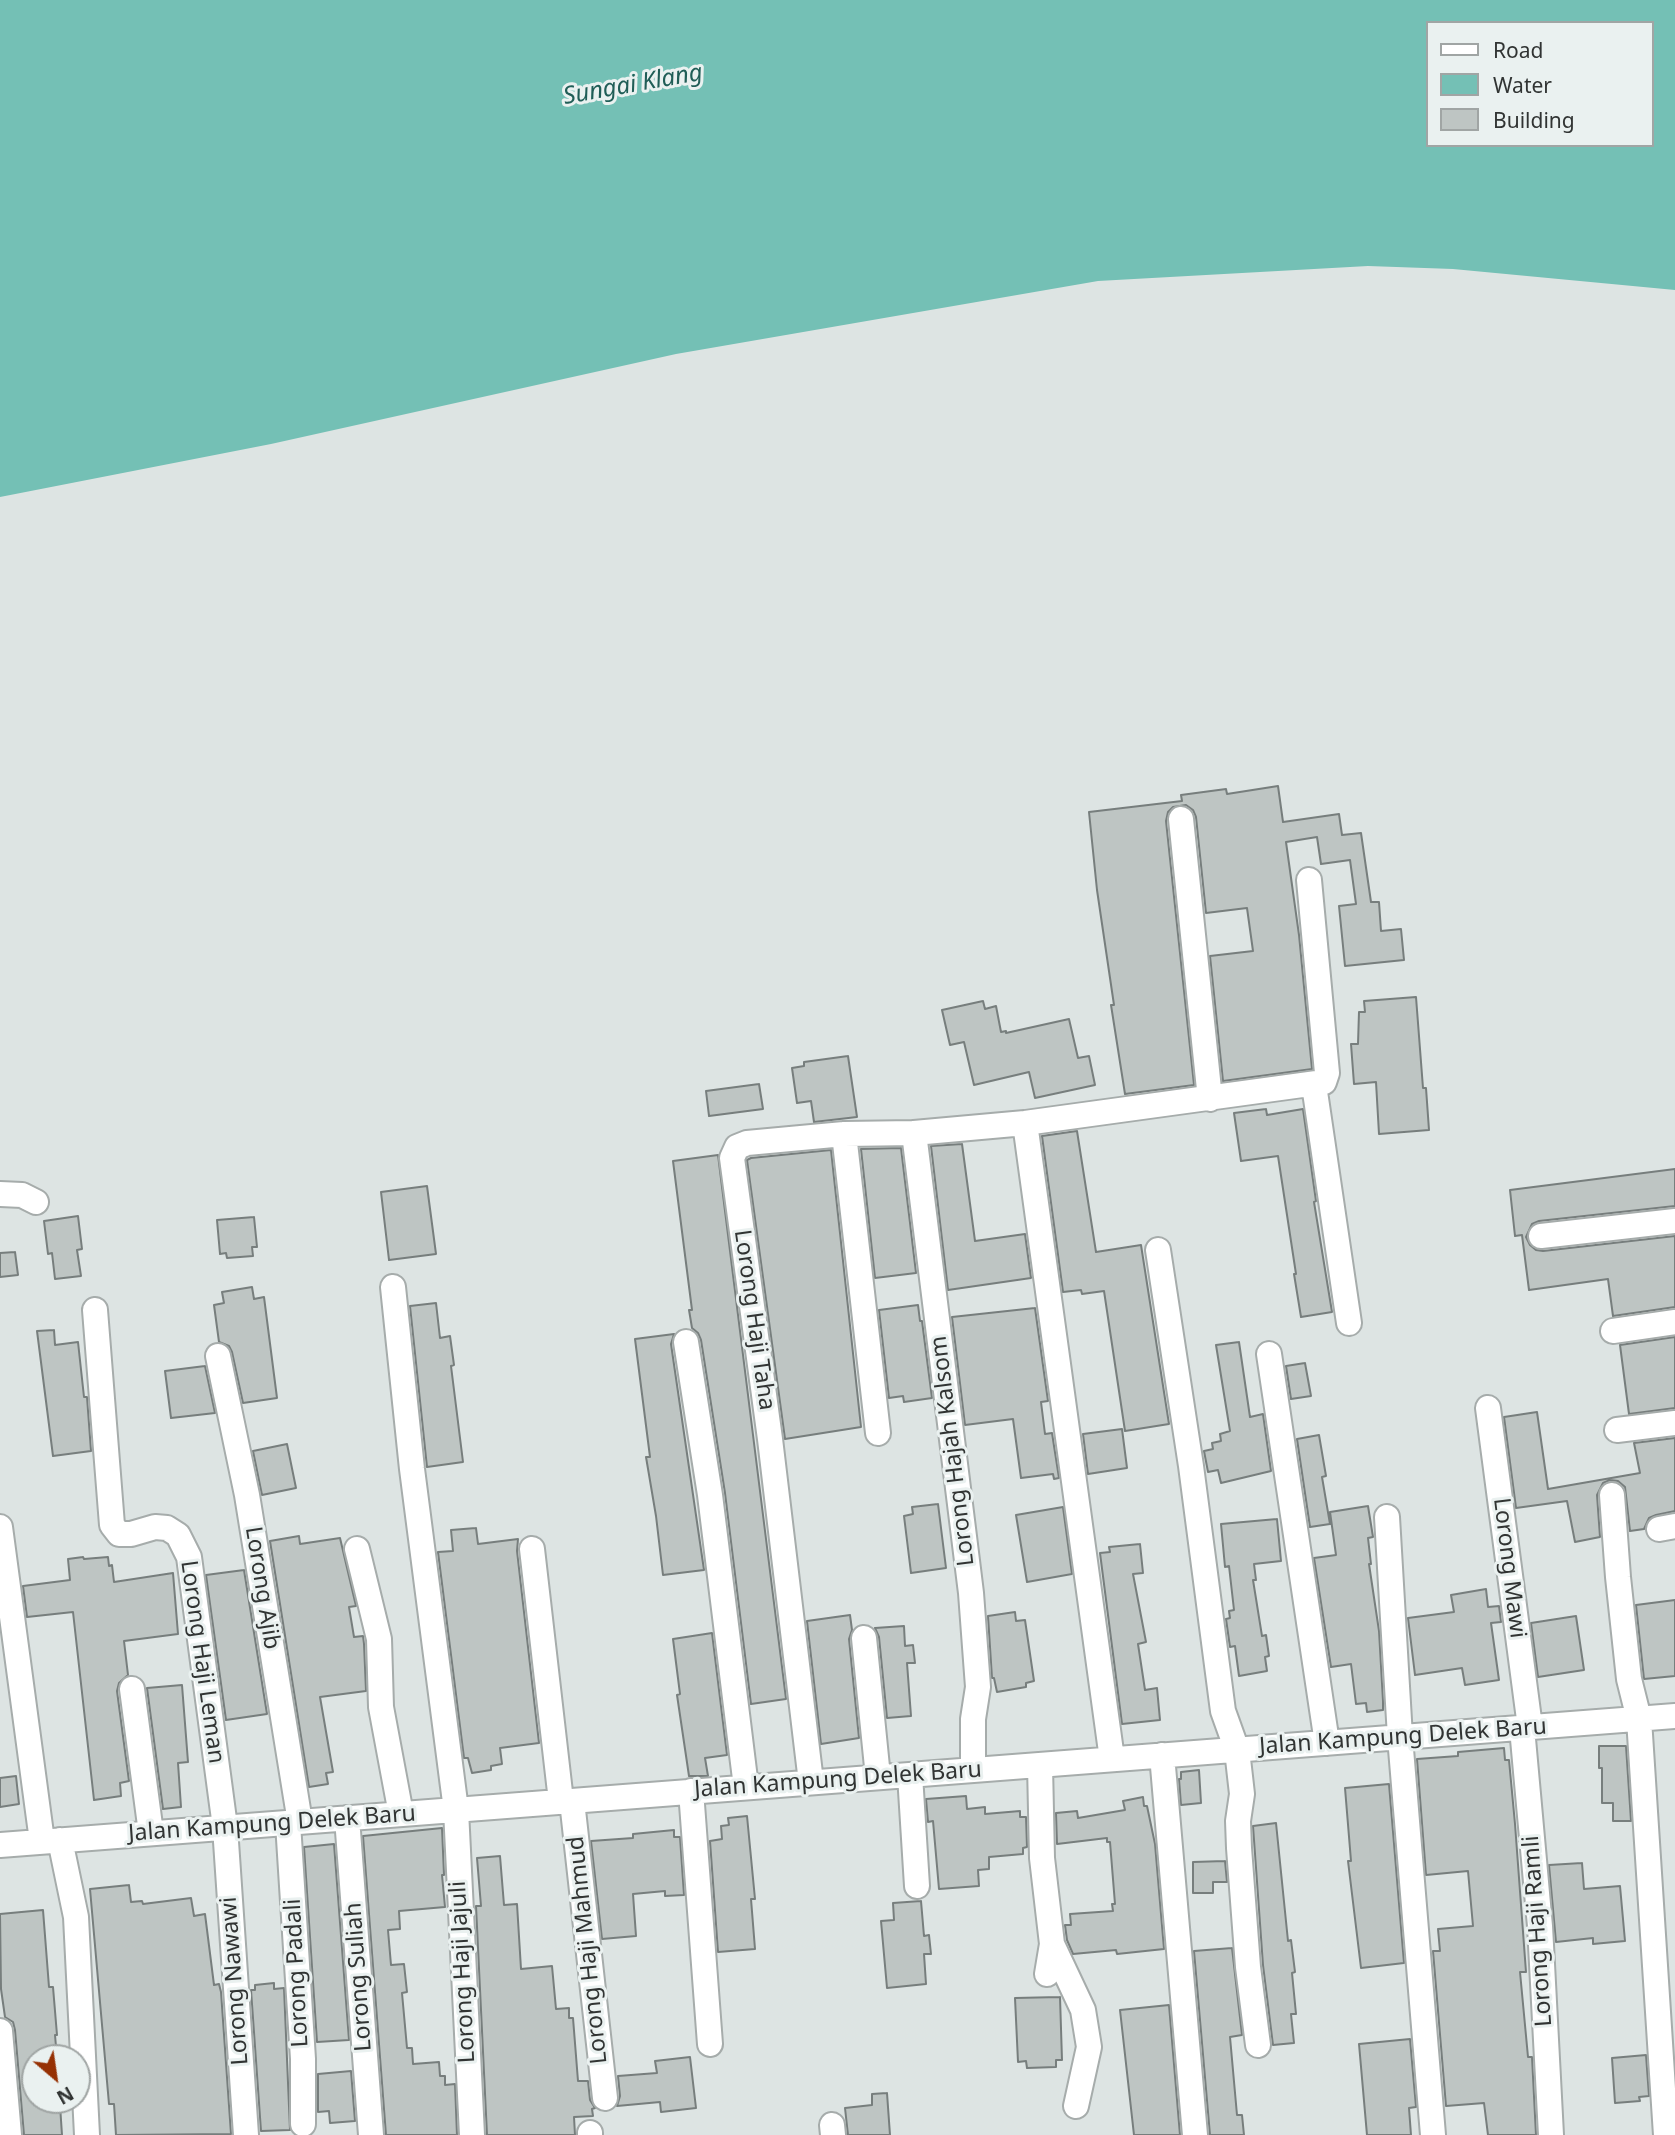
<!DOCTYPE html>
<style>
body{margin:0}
#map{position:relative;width:1675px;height:2135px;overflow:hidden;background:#dde4e3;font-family:"Noto Sans",sans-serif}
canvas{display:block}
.legend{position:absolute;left:1426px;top:21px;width:228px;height:126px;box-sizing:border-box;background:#eaf1f0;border:2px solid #a0a5a4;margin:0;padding:9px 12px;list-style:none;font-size:21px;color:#313433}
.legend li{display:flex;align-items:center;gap:14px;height:35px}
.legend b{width:35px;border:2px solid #a0a5a4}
.north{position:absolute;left:21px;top:2044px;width:70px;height:70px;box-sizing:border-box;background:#eaf1f0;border:2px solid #a0a5a4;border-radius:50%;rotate:151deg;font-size:19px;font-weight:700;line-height:28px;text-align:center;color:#313433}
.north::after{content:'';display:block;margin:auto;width:24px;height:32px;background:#963104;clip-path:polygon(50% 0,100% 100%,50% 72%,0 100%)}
</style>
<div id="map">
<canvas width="1675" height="2135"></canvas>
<ul class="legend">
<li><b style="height:9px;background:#fff"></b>Road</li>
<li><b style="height:19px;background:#74c0b5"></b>Water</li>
<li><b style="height:19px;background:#bec5c3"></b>Building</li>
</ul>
<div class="north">N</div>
</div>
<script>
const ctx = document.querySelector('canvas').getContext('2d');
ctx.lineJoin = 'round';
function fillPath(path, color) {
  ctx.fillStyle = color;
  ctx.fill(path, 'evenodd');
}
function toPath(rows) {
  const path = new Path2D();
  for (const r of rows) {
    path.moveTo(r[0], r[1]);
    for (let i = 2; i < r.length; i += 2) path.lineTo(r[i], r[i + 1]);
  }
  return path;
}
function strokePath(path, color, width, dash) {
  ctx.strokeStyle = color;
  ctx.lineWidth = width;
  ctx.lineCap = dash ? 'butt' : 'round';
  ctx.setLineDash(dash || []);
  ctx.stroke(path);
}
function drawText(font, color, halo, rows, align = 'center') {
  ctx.font = font + ' "Noto Sans",sans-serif';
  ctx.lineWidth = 6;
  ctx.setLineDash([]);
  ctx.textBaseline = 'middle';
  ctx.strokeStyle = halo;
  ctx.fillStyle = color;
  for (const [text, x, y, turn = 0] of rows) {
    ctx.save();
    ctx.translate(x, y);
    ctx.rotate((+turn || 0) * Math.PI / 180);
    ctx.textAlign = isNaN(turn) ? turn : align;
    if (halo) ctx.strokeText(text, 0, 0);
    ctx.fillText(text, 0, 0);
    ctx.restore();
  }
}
fillPath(toPath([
 [0,0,1675,0,1675,290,1453,269,1368,266,1098,281,676,354,271,444,0,497],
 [1428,23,1652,23,1652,145,1428,145]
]), '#74c0b5');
const building = toPath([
 [1278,786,1283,822,1339,814,1342,835,1361,833,1371,902,1379,902,1381,931,1401,929,1404,960,1345,966,1339,906,1356,904,1350,860,1321,864,1317,837,1286,842,1299,935,1312,1069,1223,1081,1210,956,1253,951,1247,908,1206,913,1196,817,1193,810,1186,805,1173,807,1168,812,1166,821,1194,1085,1125,1094,1111,1005,1114,1005,1097,890,1089,812,1182,801,1181,795,1226,789,1227,794,1278,786],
 [1416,997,1423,1088,1426,1088,1429,1130,1379,1134,1376,1082,1354,1084,1351,1044,1358,1044,1359,1012,1365,1012,1364,1001,1416,997],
 [983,1001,985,1009,996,1006,1001,1032,1006,1031,1006,1033,1069,1019,1078,1058,1089,1056,1095,1085,1035,1098,1029,1072,974,1085,964,1042,950,1045,942,1010,983,1001],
 [848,1056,857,1117,814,1122,811,1101,797,1103,792,1068,804,1066,804,1062,848,1056],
 [759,1084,763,1109,709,1116,706,1091,759,1084],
 [1266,1109,1267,1115,1303,1109,1316,1201,1314,1202,1332,1312,1301,1317,1294,1274,1296,1274,1278,1156,1241,1161,1234,1113,1266,1109],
 [1077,1131,1096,1252,1141,1245,1169,1424,1125,1431,1104,1291,1082,1294,1081,1290,1063,1292,1042,1136,1077,1131],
 [962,1144,975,1241,1025,1234,1031,1278,948,1290,931,1146,962,1144],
 [901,1148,916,1273,875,1278,861,1149,901,1148],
 [831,1150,861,1427,785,1439,747,1160,751,1158,831,1150],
 [718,1155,786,1699,751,1704,725,1493,701,1340,698,1333,692,1328,689,1310,692,1310,673,1161,718,1155],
 [1675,1169,1675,1206,1539,1221,1532,1224,1526,1237,1530,1245,1536,1250,1543,1251,1675,1236,1675,1307,1613,1316,1608,1279,1529,1290,1522,1235,1515,1236,1510,1190,1675,1169],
 [427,1186,436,1254,389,1260,381,1192,427,1186],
 [78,1216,82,1249,77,1250,81,1276,55,1279,52,1253,48,1254,44,1221,78,1216],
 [254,1217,257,1247,252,1247,253,1256,227,1258,226,1253,220,1254,217,1220,254,1217],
 [15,1252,18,1275,0,1277,0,1253,15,1252],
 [252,1287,254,1299,264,1297,277,1398,243,1403,232,1352,229,1346,219,1342,214,1305,224,1303,222,1292,252,1287],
 [436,1303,440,1338,450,1336,454,1365,451,1366,463,1462,427,1467,410,1306,436,1303],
 [918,1305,920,1321,922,1321,932,1398,904,1402,903,1396,889,1398,879,1310,918,1305],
 [1035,1308,1048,1401,1041,1402,1045,1434,1052,1433,1059,1478,1054,1479,1053,1474,1021,1478,1013,1419,965,1425,952,1317,1035,1308],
 [54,1330,55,1345,78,1342,84,1397,87,1397,91,1451,53,1456,37,1331,54,1330],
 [674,1334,671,1344,704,1570,663,1575,656,1516,646,1457,650,1457,635,1339,674,1334],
 [1675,1337,1675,1408,1629,1414,1620,1345,1675,1337],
 [1239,1342,1250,1417,1263,1414,1271,1471,1221,1483,1218,1470,1208,1472,1204,1451,1213,1449,1212,1443,1221,1441,1220,1434,1230,1431,1216,1345,1239,1342],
 [1305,1363,1311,1396,1291,1399,1286,1366,1305,1363],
 [205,1366,215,1413,171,1418,165,1371,205,1366],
 [1537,1412,1548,1489,1640,1473,1634,1443,1675,1438,1675,1511,1656,1515,1649,1518,1644,1529,1630,1531,1625,1487,1618,1481,1610,1480,1603,1483,1597,1495,1600,1537,1575,1542,1567,1501,1516,1508,1504,1417,1537,1412],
 [1122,1429,1127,1468,1088,1474,1083,1434,1122,1429],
 [1319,1435,1326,1476,1322,1477,1330,1524,1310,1527,1297,1439,1319,1435],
 [287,1444,296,1488,262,1495,253,1451,287,1444],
 [938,1504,946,1568,911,1573,904,1516,913,1514,912,1507,938,1504],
 [1368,1506,1373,1537,1368,1538,1371,1564,1369,1564,1379,1631,1383,1701,1383,1710,1367,1712,1366,1703,1356,1704,1351,1664,1331,1667,1314,1558,1336,1555,1330,1512,1368,1506],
 [1063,1507,1072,1574,1027,1582,1016,1515,1063,1507],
 [1277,1519,1281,1561,1254,1564,1256,1580,1253,1580,1262,1636,1266,1635,1269,1656,1265,1657,1267,1671,1239,1676,1235,1646,1230,1647,1226,1619,1230,1618,1229,1611,1234,1610,1229,1566,1225,1567,1221,1524,1277,1519],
 [476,1528,478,1544,518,1539,517,1551,539,1743,500,1748,502,1764,491,1766,491,1770,472,1773,468,1758,464,1758,438,1552,453,1551,451,1530,476,1528],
 [299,1536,300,1544,340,1538,356,1606,349,1607,354,1637,363,1636,364,1644,366,1691,320,1697,333,1772,326,1773,328,1784,309,1787,270,1541,299,1536],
 [1140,1544,1143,1573,1133,1574,1146,1642,1138,1644,1145,1690,1157,1688,1160,1720,1122,1724,1100,1553,1110,1552,1109,1547,1140,1544],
 [83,1557,84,1559,108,1557,109,1566,112,1565,114,1582,173,1573,178,1634,124,1641,128,1675,119,1683,117,1691,129,1781,120,1783,121,1796,94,1800,73,1612,27,1617,23,1586,70,1580,68,1559,83,1557],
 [244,1570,267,1714,226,1720,206,1575,244,1570],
 [1486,1589,1488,1607,1499,1606,1501,1622,1491,1623,1499,1680,1465,1685,1462,1668,1415,1675,1408,1618,1454,1612,1451,1595,1486,1589],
 [1675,1600,1675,1676,1644,1679,1636,1605,1675,1600],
 [1015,1612,1016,1621,1025,1620,1034,1681,1026,1683,1026,1687,997,1692,994,1678,992,1678,988,1616,1015,1612],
 [850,1615,852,1630,849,1639,859,1738,821,1744,807,1621,850,1615],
 [1576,1616,1584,1670,1538,1677,1531,1623,1576,1616],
 [904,1626,905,1646,913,1645,915,1663,907,1663,911,1716,887,1718,879,1637,875,1628,904,1626],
 [712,1633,727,1755,705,1758,708,1776,689,1776,677,1695,680,1694,673,1639,712,1633],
 [182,1685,188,1762,178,1763,181,1807,163,1809,147,1688,182,1685],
 [1599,1746,1626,1746,1631,1821,1613,1821,1613,1803,1602,1803,1602,1768,1599,1768,1599,1746],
 [1504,1748,1505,1760,1509,1760,1515,1824,1526,1972,1520,1972,1528,2057,1532,2057,1536,2135,1488,2135,1484,2103,1446,2106,1433,1951,1440,1951,1438,1929,1473,1926,1468,1871,1426,1875,1417,1759,1458,1756,1458,1752,1504,1748],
 [1199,1770,1201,1803,1181,1805,1179,1779,1181,1779,1181,1772,1199,1770],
 [16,1776,19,1804,0,1807,0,1778,16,1776],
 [1389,1784,1404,1963,1361,1968,1348,1861,1351,1861,1345,1788,1389,1784],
 [966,1796,967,1809,985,1807,985,1814,1020,1811,1020,1817,1026,1817,1027,1847,1023,1848,1023,1854,989,1857,989,1869,978,1870,979,1886,939,1889,933,1821,928,1822,926,1799,966,1796],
 [1143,1797,1144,1806,1147,1806,1155,1844,1164,1949,1117,1954,1116,1950,1073,1954,1067,1940,1065,1925,1071,1925,1070,1914,1113,1911,1112,1904,1115,1904,1110,1842,1107,1842,1107,1838,1057,1844,1056,1813,1077,1811,1078,1818,1125,1810,1123,1801,1143,1797],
 [747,1816,755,1899,751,1899,755,1949,718,1952,710,1841,722,1839,721,1826,729,1825,728,1818,747,1816],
 [1276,1823,1288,1941,1291,1940,1295,1972,1292,1973,1296,2014,1291,2014,1294,2043,1273,2045,1263,1965,1253,1826,1276,1823],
 [442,1828,444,1875,442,1875,445,1907,399,1911,400,1929,388,1930,391,1965,404,1964,407,1992,402,1993,407,2048,412,2048,413,2064,439,2062,440,2076,445,2076,445,2085,455,2084,457,2135,386,2135,363,1836,442,1828],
 [674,1830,674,1837,680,1837,684,1895,665,1896,665,1891,633,1894,636,1936,602,1939,591,1841,633,1838,633,1834,674,1830],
 [334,1844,349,2040,317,2042,304,1847,334,1844],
 [500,1856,504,1905,517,1904,521,1969,552,1966,556,2009,569,2008,569,2018,573,2018,578,2081,588,2081,590,2100,595,2108,592,2109,593,2116,574,2117,575,2135,487,2135,476,1906,481,1906,477,1858,500,1856],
 [1225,1861,1227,1882,1213,1882,1213,1893,1193,1893,1193,1862,1225,1861],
 [1582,1863,1584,1889,1620,1886,1625,1941,1593,1944,1593,1938,1556,1942,1549,1865,1582,1863],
 [129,1885,131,1902,142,1901,143,1904,191,1898,194,1916,205,1914,214,1985,219,1984,221,1992,231,2134,116,2135,114,2104,109,2104,90,1889,129,1885],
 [921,1901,924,1936,929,1935,931,1954,924,1954,926,1984,887,1988,881,1921,894,1920,893,1903,921,1901],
 [43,1910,49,1987,53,1987,57,2035,55,2035,57,2058,35,2058,35,2102,41,2102,41,2106,60,2105,62,2135,24,2135,15,2030,13,2022,5,2017,1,1989,0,1914,43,1910],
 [1232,1948,1242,2035,1230,2037,1237,2115,1242,2115,1244,2135,1210,2135,1194,1951,1232,1948],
 [274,1983,274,1989,284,1988,290,2130,261,2131,251,1990,255,1990,255,1985,274,1983],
 [1060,1997,1062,2060,1056,2060,1056,2067,1027,2068,1026,2061,1018,2062,1015,1998,1060,1997],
 [1169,2005,1180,2135,1134,2135,1120,2010,1169,2005],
 [1410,2039,1416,2107,1409,2108,1411,2135,1367,2135,1359,2044,1410,2039],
 [1646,2055,1649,2096,1639,2097,1640,2101,1615,2103,1612,2058,1646,2055],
 [690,2057,696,2108,661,2112,660,2102,617,2106,620,2096,618,2076,657,2073,655,2061,690,2057],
 [351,2071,355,2121,330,2123,329,2111,318,2112,318,2074,351,2071],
 [887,2093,890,2135,848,2135,845,2108,872,2105,872,2094,887,2093]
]);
fillPath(building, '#bec5c3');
strokePath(building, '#777e7d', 2);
const minor = toPath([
 [1181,819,1210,1099],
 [1314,1085,1349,1323],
 [1025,1123,1112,1759],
 [914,1133,971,1593,978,1687,973,1719,973,1770],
 [844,1134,878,1433],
 [0,1194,22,1195,36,1202],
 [1541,1236,1675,1221],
 [1158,1250,1191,1466,1223,1711,1237,1750,1242,1794,1238,1821,1239,1848,1248,1967,1258,2045],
 [393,1287,412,1469,456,1810,472,2135],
 [95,1310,112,1525,119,1534,131,1534,155,1527,167,1528,178,1535,189,1557,225,1827,246,2135],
 [1613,1331,1675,1322],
 [686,1342,710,1495,746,1787],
 [1269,1354,1327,1743],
 [218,1356,247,1495,300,1822],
 [1488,1408,1530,1727],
 [1617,1430,1675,1423],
 [1612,1495,1618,1577,1629,1679,1639,1719,1666,2135],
 [1387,1517,1400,1737,1433,2135],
 [0,1527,42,1841],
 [1659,1529,1675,1526],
 [357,1549,379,1639,381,1707,401,1814],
 [532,1549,561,1801],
 [864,1638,878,1777],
 [132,1689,151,1833],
 [1522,1728,1540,1926,1551,2135],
 [1162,1755,1195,2135],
 [1040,1765,1042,1858,1052,1944,1047,1974],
 [910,1775,917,1886],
 [811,1782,770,1439,732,1158,737,1147,747,1143,844,1134,914,1133,1025,1123,1324,1082,1327,1073,1309,880],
 [691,1791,710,2044],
 [572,1801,605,2098],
 [347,1818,371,2135],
 [288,1823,303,2059,303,2124],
 [60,1840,76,1917,87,2135],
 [0,1845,1675,1716],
 [1052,1944,1083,2010,1089,2047,1076,2106],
 [0,2031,9,2135],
 [832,2125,833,2135],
 [590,2133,590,2135]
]);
strokePath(minor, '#a6acab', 28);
strokePath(minor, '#fff', 24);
drawText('23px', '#313433', '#eaf1f0', [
 ["Lorong Haji Taha",754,1320,82],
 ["Lorong Hajah Kalsom",953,1451,-97],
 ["Lorong Mawi",1509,1568,83],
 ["Lorong Ajib",262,1588,81],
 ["Lorong Haji Leman",202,1662,82],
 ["Jalan Kampung Delek Baru",1403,1737,-4],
 ["Jalan Kampung Delek Baru",838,1780,-4],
 ["Jalan Kampung Delek Baru",272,1824,-4],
 ["Lorong Haji Ramli",1538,1931,-94],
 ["Lorong Haji Mahmud",588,1950,-96],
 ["Lorong Haji Jajuli",463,1972,-93],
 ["Lorong Padali",297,1973,-93],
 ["Lorong Suliah",359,1977,-94],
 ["Lorong Nawawi",235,1981,-94]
]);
drawText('italic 24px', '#205e57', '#eaf1f0', [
 ["Sungai Klang",633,85,-10]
]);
</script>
